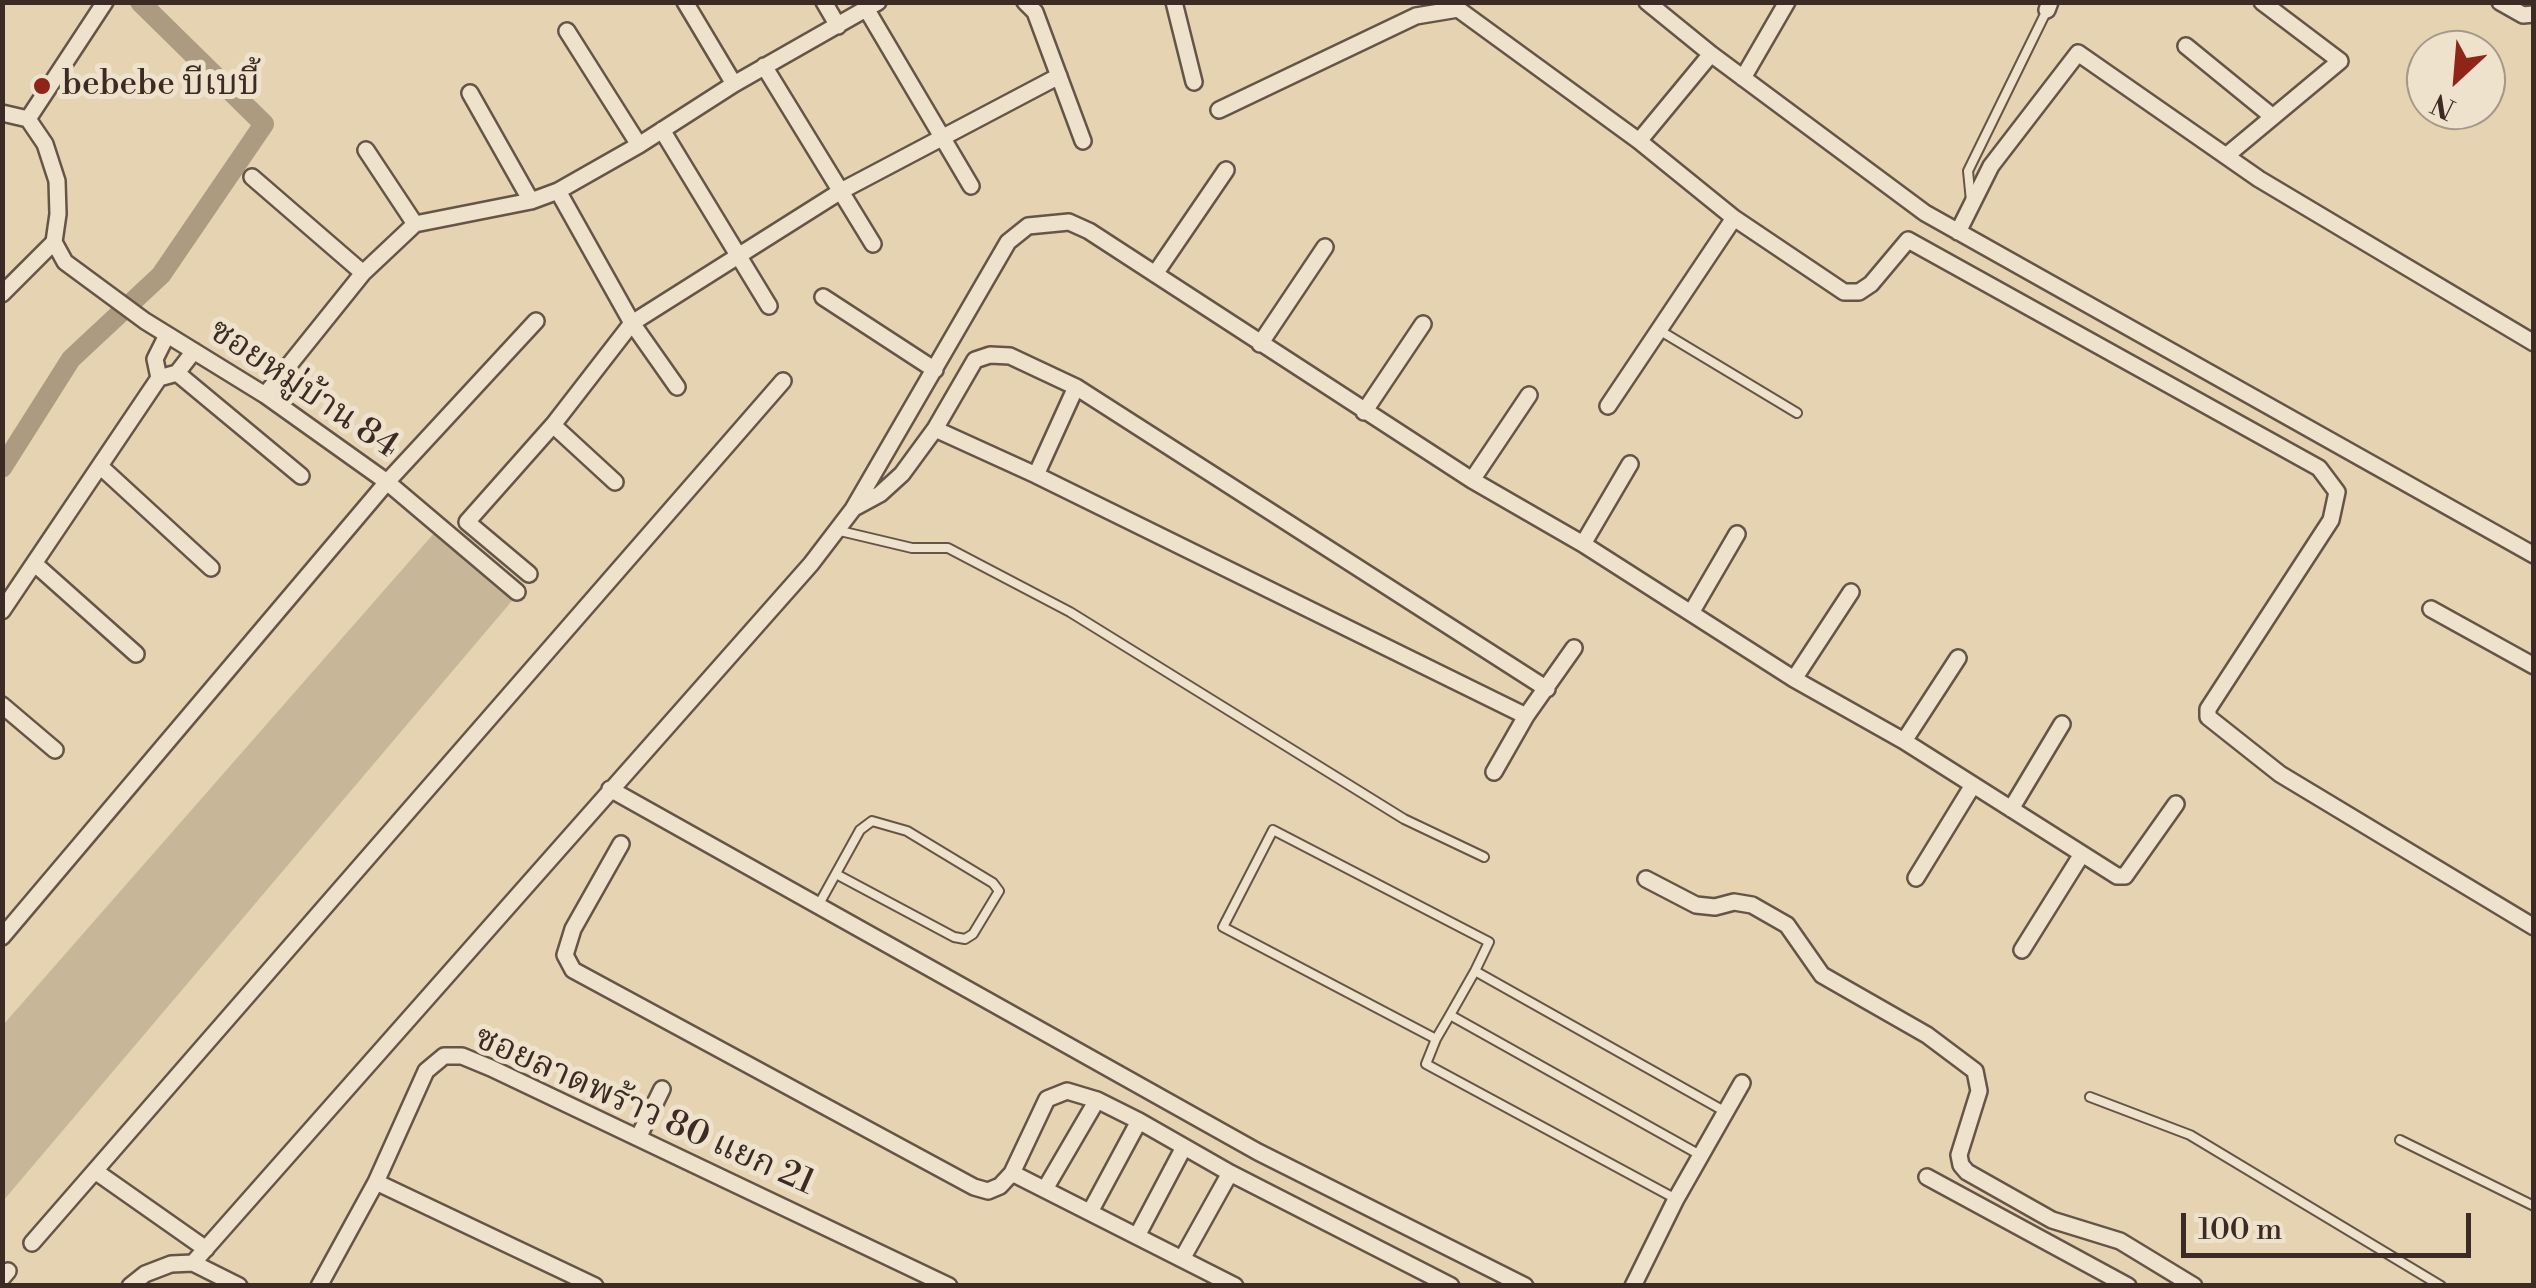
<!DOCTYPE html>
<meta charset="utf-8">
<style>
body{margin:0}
#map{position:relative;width:2536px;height:1288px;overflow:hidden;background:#e5d3b1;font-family:"Libre Bodoni",serif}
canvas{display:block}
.frame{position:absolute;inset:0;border:5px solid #3c2b24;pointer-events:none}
.north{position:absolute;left:2406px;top:30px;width:100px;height:100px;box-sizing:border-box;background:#eee2cc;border:2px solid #a79989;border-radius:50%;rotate:206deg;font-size:28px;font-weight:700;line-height:40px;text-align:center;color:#3c2b24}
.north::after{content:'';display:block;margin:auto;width:35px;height:45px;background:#8f2418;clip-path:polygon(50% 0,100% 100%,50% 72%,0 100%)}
.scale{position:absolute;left:2181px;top:1213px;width:290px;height:45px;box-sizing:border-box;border:5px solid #3c2b24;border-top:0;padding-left:12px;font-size:30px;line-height:35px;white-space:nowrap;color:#3c2b24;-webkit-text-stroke:8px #eee2cc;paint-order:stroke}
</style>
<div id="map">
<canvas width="2536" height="1288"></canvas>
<div class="frame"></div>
<div class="north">N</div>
<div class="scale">100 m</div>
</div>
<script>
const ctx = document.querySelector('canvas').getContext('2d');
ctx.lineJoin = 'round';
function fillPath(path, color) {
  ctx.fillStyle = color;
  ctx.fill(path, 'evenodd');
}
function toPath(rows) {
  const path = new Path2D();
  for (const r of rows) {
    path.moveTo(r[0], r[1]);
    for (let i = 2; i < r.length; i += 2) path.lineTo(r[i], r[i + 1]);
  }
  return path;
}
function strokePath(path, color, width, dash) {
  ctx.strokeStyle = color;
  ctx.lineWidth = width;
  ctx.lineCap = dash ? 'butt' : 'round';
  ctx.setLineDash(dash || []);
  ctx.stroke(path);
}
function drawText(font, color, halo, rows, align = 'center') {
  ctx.font = font + ' "Libre Bodoni","Noto Serif Thai",serif';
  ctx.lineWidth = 10;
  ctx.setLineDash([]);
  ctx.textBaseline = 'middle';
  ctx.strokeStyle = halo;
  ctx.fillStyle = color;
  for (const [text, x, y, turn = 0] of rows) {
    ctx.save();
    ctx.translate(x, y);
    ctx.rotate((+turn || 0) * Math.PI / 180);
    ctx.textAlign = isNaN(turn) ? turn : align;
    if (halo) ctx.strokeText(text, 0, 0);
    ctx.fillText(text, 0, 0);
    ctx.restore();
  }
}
fillPath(toPath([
 [443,523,522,589,3,1201,3,1025]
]), '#c8b699');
strokePath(toPath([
 [2,468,71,359,161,275,264,124,140,2]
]), '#ac9a81', 20);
const lane = toPath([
 [1971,201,1968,171,2047,10],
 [1659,330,1797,413],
 [836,530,912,548,948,548,1070,612,1404,819,1484,857],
 [819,904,860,830,872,821,907,831,993,883,999,891,973,934,965,939,954,937,836,874],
 [1450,1015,1475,971],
 [1436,1039,1450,1015,1700,1155],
 [2090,1097,2190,1135,2441,1286],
 [2400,1140,2534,1206],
 [1676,1199,1426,1064,1436,1039,1223,927,1273,830,1489,942,1475,971,1724,1111]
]);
const street = toPath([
 [685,2,734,84],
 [824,2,838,26],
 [1025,2,1035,12,1083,141],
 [1174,2,1194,82],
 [1647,2,1711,54,1925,213,2534,555],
 [2500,2,2523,15,2534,14],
 [867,10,971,186],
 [2047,10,2050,2],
 [567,31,639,145],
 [2186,46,2273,117],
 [764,66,873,244],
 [1743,78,1787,2],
 [470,93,531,201],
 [1219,110,1416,16,1458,9,1639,141,1734,218,1844,292,1859,292,1871,284,1908,240,2319,468,2337,492,2331,520,2208,709,2208,717,2280,774,2534,927],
 [2,113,28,119,105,2],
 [662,130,769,306],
 [1639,141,1711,54],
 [366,150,415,224],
 [2226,156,2340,61,2262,2],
 [252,177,363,273],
 [558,191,632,323,677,387],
 [1958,232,1991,166,2078,53,2259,179,2534,343],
 [54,242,65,262,145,321,265,395,387,482,517,592],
 [1155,274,1226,170],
 [2,294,54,242,58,214,57,181,45,144,28,119],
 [823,297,935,370],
 [1260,344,1325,247],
 [177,373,301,476],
 [159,378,155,359,167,335],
 [265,395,363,273,415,224,531,201,558,191,639,145,734,84,878,2],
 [1608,406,1734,218],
 [1364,412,1423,324],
 [553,425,615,482],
 [935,429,1036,475,1526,716,1574,648],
 [101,467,211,568],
 [1036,475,1076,387],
 [1472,480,1529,395],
 [856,507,880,494,902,474,935,429,975,360,990,355,1010,356,1076,387,1547,689],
 [1583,544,1630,464],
 [35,564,136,654],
 [529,574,467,522,553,425,632,323,841,191,1059,76],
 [2431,609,2534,666],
 [2,611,159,378,177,373,194,351],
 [1691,613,1737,534],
 [1794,679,1851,592],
 [2,705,55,750],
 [1904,741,1958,658],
 [1494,772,1526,716],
 [610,789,1258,1152,1525,1286],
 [2011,809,2062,724],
 [621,844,573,929,565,955,573,970,974,1187,988,1191,1000,1186,1012,1173,1047,1099,1067,1091,1097,1100,1139,1121,1230,1173,1451,1286],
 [1916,878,1973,785],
 [1646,879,1696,905,1715,907,1734,902,1752,905,1787,925,1822,975,1927,1035,1975,1071,1979,1091,1959,1155,1961,1165,1967,1172,2052,1220,2120,1241,2194,1286],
 [2,937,387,482,536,321],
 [2022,950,2082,854],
 [638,1138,662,1089],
 [95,1171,206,1249],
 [1012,1173,1235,1286],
 [1927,1177,2128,1286],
 [376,1182,595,1286],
 [1045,1189,1097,1100],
 [1090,1212,1139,1121],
 [1137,1236,1184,1147],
 [32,1243,783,381],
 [1182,1259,1230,1173],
 [193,1263,811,564,853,509,1008,242,1028,226,1069,222,1089,231,1472,480,1583,544,1794,679,1904,741,2117,876,2125,876,2176,804],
 [2,1278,8,1271],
 [130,1286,145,1274,171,1264,193,1263,239,1286],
 [319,1286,376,1182,426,1071,444,1056,462,1056,491,1068,949,1286],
 [1633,1286,1676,1199,1742,1083]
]);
strokePath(lane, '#665547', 12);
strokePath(street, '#665547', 20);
strokePath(lane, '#eee2cc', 8);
strokePath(street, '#eee2cc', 15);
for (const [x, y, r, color] of [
 [42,86,10,"#8f2418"]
]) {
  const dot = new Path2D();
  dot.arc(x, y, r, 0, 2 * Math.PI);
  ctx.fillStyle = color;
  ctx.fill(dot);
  strokePath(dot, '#eee2cc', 4);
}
drawText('35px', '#3c2b24', '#eee2cc', [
 ["bebebe บีเบบี้",62,86]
], 'left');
drawText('35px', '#3c2b24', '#eee2cc', [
 ["ซอยหมู่บ้าน 84",303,390,34],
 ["ซอยลาดพร้าว 80 แยก 21",644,1112,24]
]);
</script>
